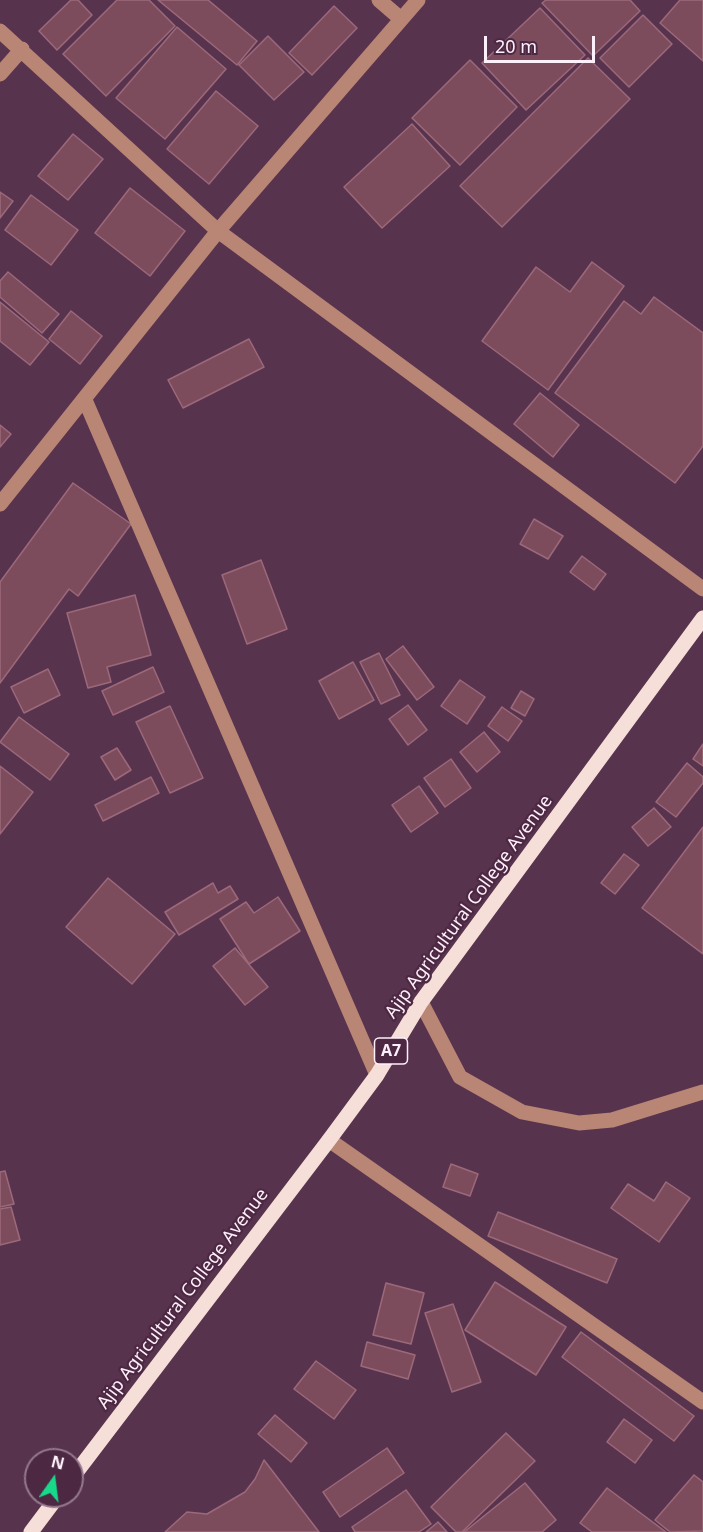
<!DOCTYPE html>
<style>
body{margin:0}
#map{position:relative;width:703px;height:1532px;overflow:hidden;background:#58334e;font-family:"Noto Sans",sans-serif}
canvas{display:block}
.north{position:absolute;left:24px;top:1448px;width:60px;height:60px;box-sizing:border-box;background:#4d2843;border:2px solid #94788c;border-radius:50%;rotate:14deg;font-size:16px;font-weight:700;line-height:24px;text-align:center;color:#fef0fa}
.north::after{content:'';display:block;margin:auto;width:21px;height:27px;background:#18d989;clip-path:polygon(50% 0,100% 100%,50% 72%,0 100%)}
.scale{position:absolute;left:484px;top:36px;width:111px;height:27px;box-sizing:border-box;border:3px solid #fef0fa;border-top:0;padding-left:8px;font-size:18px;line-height:21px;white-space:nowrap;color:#fef0fa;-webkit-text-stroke:4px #4d2843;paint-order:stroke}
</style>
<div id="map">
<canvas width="703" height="1532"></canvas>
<div class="north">N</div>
<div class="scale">20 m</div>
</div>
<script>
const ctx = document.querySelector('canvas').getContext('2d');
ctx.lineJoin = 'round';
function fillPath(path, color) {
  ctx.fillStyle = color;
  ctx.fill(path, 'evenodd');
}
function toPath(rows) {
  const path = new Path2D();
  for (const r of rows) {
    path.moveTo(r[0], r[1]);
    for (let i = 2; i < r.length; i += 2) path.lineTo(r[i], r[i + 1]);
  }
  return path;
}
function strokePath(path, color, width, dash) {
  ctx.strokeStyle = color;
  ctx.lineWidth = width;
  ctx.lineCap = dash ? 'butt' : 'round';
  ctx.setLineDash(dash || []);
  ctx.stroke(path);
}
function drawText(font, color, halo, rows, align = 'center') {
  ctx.font = font + ' "Noto Sans",sans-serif';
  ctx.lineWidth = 4.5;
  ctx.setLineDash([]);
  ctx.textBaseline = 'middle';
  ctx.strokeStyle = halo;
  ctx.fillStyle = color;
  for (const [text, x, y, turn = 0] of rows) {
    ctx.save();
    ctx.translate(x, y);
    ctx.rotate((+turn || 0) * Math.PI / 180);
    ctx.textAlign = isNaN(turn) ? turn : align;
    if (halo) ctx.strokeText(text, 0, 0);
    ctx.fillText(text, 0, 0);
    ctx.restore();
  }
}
const building = toPath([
 [71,0,78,0,92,15,57,50,39,31,71,0],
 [117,0,149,0,175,26,106,96,63,54,117,0],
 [158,0,208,0,257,41,237,65,158,0],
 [546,0,630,0,640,11,593,56,542,3,546,0],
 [680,0,703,0,703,61,660,23,680,0],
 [334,6,357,28,312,75,289,53,334,6],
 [540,8,585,55,526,110,482,63,540,8],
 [643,15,672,44,629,87,600,58,643,15],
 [177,27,226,69,165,139,116,98,177,27],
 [268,36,304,72,274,100,239,65,268,36],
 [588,58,630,99,502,227,460,186,588,58],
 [470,60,517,107,460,165,412,118,470,60],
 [216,91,258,126,209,184,167,149,216,91],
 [412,124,450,166,382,228,344,187,412,124],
 [73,134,103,159,68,200,38,176,73,134],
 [130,188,185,231,150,276,95,233,130,188],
 [0,192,13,201,0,218,0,192],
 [31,195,78,230,51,265,5,230,31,195],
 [592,262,624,286,548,390,482,341,536,267,570,292,592,262],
 [8,272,59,314,42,333,0,297,0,281,8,272],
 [654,297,703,333,703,446,675,483,555,393,624,301,641,314,654,297],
 [0,302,49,342,30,365,0,341,0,302],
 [71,311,102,336,80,364,49,339,71,311],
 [249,339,264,367,183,408,168,380,249,339],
 [540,393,579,425,553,457,514,424,540,393],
 [0,425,11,434,0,447,0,425],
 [73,483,131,524,78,596,69,589,0,683,0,582,73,483],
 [534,519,563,536,548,559,520,544,534,519],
 [582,556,606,574,594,590,570,572,582,556],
 [261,560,287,629,247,644,222,575,261,560],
 [135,595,151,655,107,667,111,682,88,688,67,613,135,595],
 [403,646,434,687,417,700,386,659,403,646],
 [379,653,400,695,381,704,360,662,379,653],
 [353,662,374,700,339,719,319,681,353,662],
 [153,667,164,692,113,715,102,691,153,667],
 [48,669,60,695,24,713,11,687,48,669],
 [460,680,485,697,467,724,441,706,460,680],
 [521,691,534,699,525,716,511,708,521,691],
 [408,705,427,730,408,745,389,719,408,705],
 [170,706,203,778,170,793,136,722,170,706],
 [502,707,522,721,508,741,488,726,502,707],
 [19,717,69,754,50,780,0,742,19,717],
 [484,732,500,752,477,772,460,752,484,732],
 [703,744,703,766,693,759,703,744],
 [117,748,131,770,115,780,101,757,117,748],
 [451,759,471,788,445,807,424,778,451,759],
 [687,763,703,777,703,783,676,817,656,802,687,763],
 [0,766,33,792,0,834,0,766],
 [151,777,159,793,103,821,95,805,151,777],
 [419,786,438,813,411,832,392,805,419,786],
 [654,808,671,827,648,846,632,827,654,808],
 [703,827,703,954,642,908,703,827],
 [624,854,639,865,615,894,601,883,624,854],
 [108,878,175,934,132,984,66,927,108,878],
 [213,883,218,893,230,886,238,899,179,935,165,912,213,883],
 [278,897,300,931,249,964,220,919,246,902,254,913,278,897],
 [235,948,268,987,245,1005,213,966,235,948],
 [451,1164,478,1174,470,1196,443,1187,451,1164],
 [5,1171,14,1204,0,1207,0,1172,5,1171],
 [666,1182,690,1198,659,1242,611,1208,628,1184,654,1201,666,1182],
 [11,1207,20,1240,0,1245,0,1209,11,1207],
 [498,1212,617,1259,607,1283,488,1236,498,1212],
 [495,1282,566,1327,536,1375,465,1330,495,1282],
 [386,1283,424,1293,411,1344,373,1335,386,1283],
 [453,1304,481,1382,452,1392,425,1313,453,1304],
 [581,1332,694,1416,674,1441,562,1357,581,1332],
 [367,1342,415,1355,408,1379,361,1366,367,1342],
 [316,1361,356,1390,334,1419,294,1389,316,1361],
 [275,1415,307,1443,291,1462,258,1434,275,1415],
 [624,1419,652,1440,635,1463,607,1442,624,1419],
 [506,1433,535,1461,462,1532,456,1532,431,1507,506,1433],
 [387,1448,404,1473,340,1517,323,1492,387,1448],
 [264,1460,319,1532,165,1532,187,1512,207,1514,245,1492,255,1479,264,1460],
 [694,1475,703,1482,703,1531,670,1532,655,1520,694,1475],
 [525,1483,556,1520,542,1532,464,1532,525,1483],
 [607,1488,666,1532,592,1532,580,1523,607,1488],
 [406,1490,431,1524,419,1532,355,1532,352,1527,406,1490],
 [438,1522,447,1532,426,1532,438,1522]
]);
fillPath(building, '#7c4c5d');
strokePath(building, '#9c697a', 1.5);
strokePath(toPath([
 [379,0,401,19],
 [0,31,218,231,703,589],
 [0,74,22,49],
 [85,400,377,1075],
 [0,504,218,231,418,0],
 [421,1002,460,1077,522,1112,579,1123,612,1120,703,1092],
 [329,1140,703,1402]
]), '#b98575', 15);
strokePath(toPath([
 [72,1478,329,1140,377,1075,421,1002,703,618],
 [31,1532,58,1496]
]), '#f5dfd8', 15);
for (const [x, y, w] of [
 [391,1051,33]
]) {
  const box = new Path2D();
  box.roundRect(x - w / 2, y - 13, w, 26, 4.5);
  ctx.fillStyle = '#4d2843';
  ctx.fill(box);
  strokePath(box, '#fef0fa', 1.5);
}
drawText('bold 16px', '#fef0fa', null, [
 ["A7",391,1051]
]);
drawText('18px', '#fef0fa', '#4d2843', [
 ["Ajip Agricultural College Avenue",469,907,-54],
 ["Ajip Agricultural College Avenue",183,1299,-53]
]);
</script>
